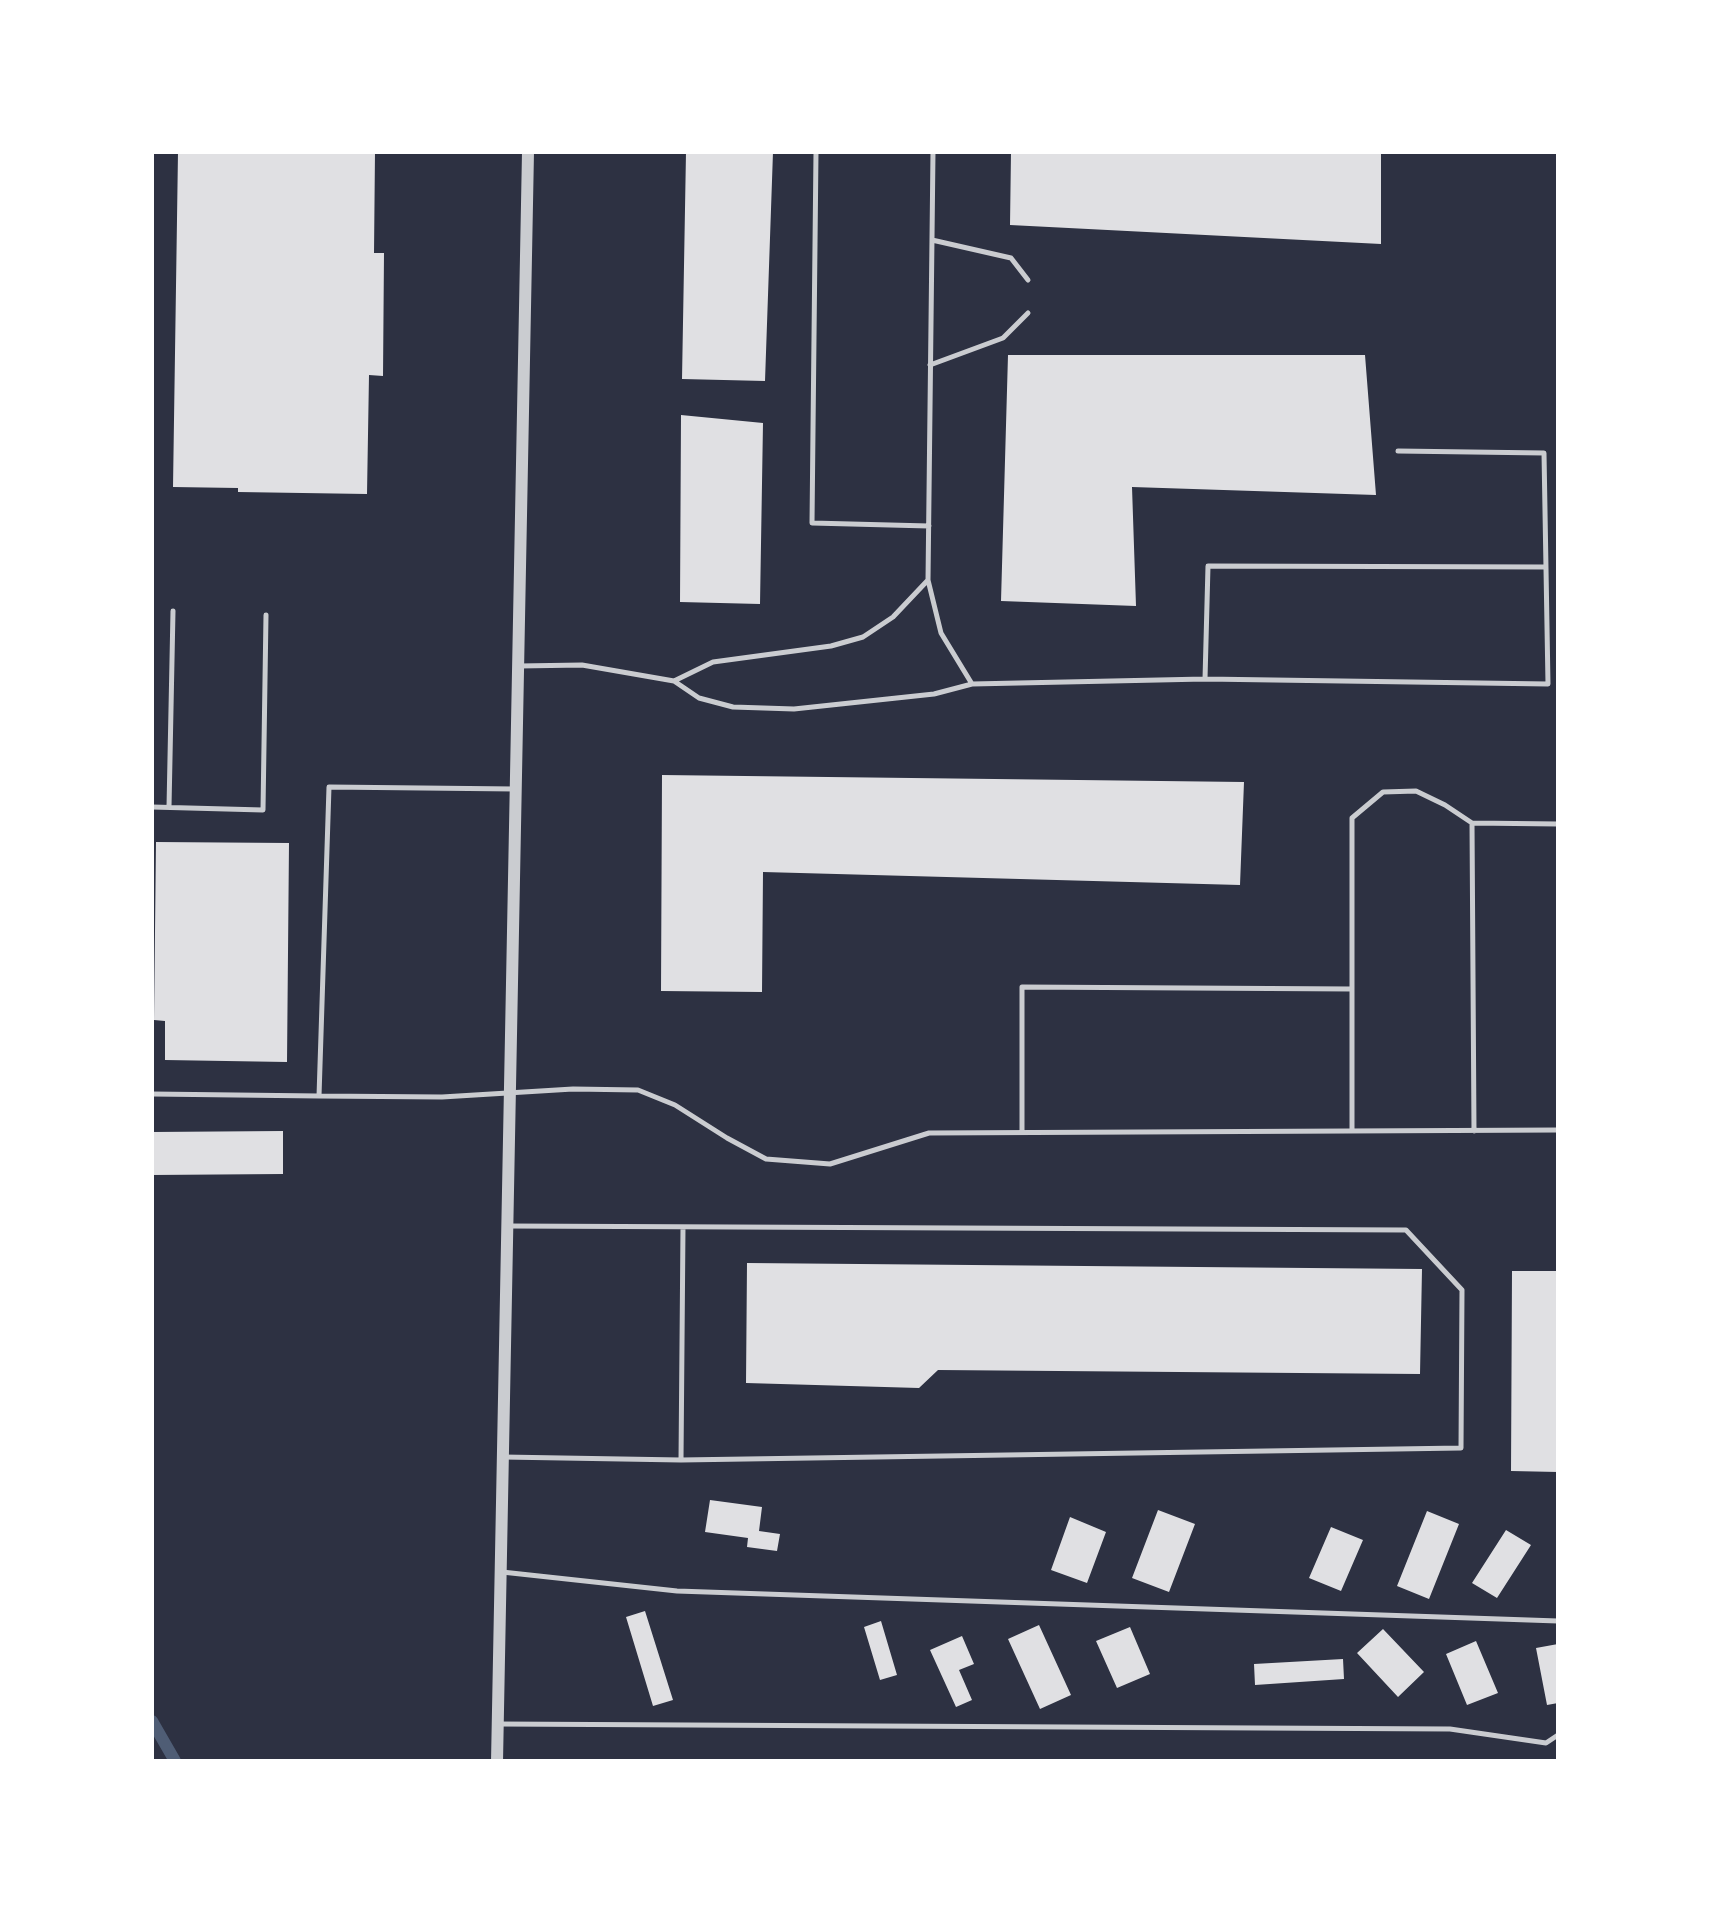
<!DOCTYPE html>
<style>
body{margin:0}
#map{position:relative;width:1710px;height:1913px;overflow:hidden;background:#2d3142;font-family:"Work Sans",sans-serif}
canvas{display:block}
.frame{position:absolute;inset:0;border:154px solid #fff;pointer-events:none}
</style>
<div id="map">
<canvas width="1710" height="1913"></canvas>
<div class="frame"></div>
</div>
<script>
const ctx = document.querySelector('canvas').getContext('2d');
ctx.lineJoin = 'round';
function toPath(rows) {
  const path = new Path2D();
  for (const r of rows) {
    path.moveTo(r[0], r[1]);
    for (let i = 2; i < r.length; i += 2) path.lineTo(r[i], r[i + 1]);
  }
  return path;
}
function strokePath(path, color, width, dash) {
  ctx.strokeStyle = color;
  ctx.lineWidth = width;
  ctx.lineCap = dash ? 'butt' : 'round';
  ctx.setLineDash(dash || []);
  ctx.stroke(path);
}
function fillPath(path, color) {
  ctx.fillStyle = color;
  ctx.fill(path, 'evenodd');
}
strokePath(toPath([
 [152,1721,175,1761]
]), '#4f5d75', 12);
fillPath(toPath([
 [178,152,375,152,374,253,384,253,383,376,369,375,367,494,238,492,238,488,173,487],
 [686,152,773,152,765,381,682,379],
 [1011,152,1381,152,1381,244,1010,225],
 [1008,355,1365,355,1376,495,1132,487,1136,606,1001,601],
 [681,415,763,423,760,604,680,602],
 [662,775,1244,782,1240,885,763,872,762,992,661,991],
 [156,842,289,843,287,1062,165,1060,165,1021,154,1020],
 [283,1131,283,1174,152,1175,152,1132],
 [747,1263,1422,1269,1420,1374,938,1370,919,1388,746,1383],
 [1512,1271,1558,1271,1558,1472,1511,1471],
 [710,1500,762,1507,759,1531,780,1534,777,1551,747,1547,748,1538,705,1532],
 [1158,1510,1195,1524,1169,1592,1132,1578],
 [1427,1511,1459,1524,1429,1599,1397,1586],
 [1070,1517,1106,1532,1087,1583,1051,1570],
 [1331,1527,1363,1540,1341,1591,1309,1578],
 [1506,1530,1531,1545,1497,1598,1472,1583],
 [645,1611,673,1700,653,1706,626,1617],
 [881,1621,897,1675,880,1680,864,1627],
 [1039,1625,1071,1695,1040,1709,1008,1639],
 [1130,1627,1150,1674,1117,1688,1096,1641],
 [1383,1629,1424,1672,1398,1697,1357,1653],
 [962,1636,974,1664,959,1670,972,1700,956,1707,930,1650],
 [1476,1641,1498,1693,1467,1705,1446,1654],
 [1558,1644,1558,1703,1547,1705,1536,1648],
 [1343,1659,1344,1679,1255,1685,1254,1664]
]), '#e0e0e3');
strokePath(toPath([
 [816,152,812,523,929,526],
 [933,152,928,580,941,633,972,684],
 [932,240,1011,258,1028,280],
 [930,365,1003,338,1028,313],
 [519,666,582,665,674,681,699,698,733,707,794,709,934,694,972,684,1205,679,1548,684,1544,453,1398,451],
 [1205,679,1208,566,1546,567],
 [674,681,713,662,831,646,863,637,893,617,928,580],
 [515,789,329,787,319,1096,442,1097,573,1089,638,1090,675,1105,727,1138,766,1159,830,1164,929,1133,1558,1130],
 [152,807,263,810,266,615],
 [169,807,173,611],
 [1472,823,1474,1131],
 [152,1094,319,1096],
 [1352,1131,1352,818,1383,792,1416,791,1445,805,1472,823,1558,824],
 [1022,1132,1022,987,1352,989],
 [508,1226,1406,1230,1462,1290,1461,1448,681,1460,683,1227],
 [503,1457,681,1460],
 [502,1572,677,1591,1558,1621],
 [498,1724,1450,1729,1546,1743,1558,1735]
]), '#caccd0', 5);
strokePath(toPath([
 [497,1761,528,152]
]), '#caccd0', 12);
</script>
